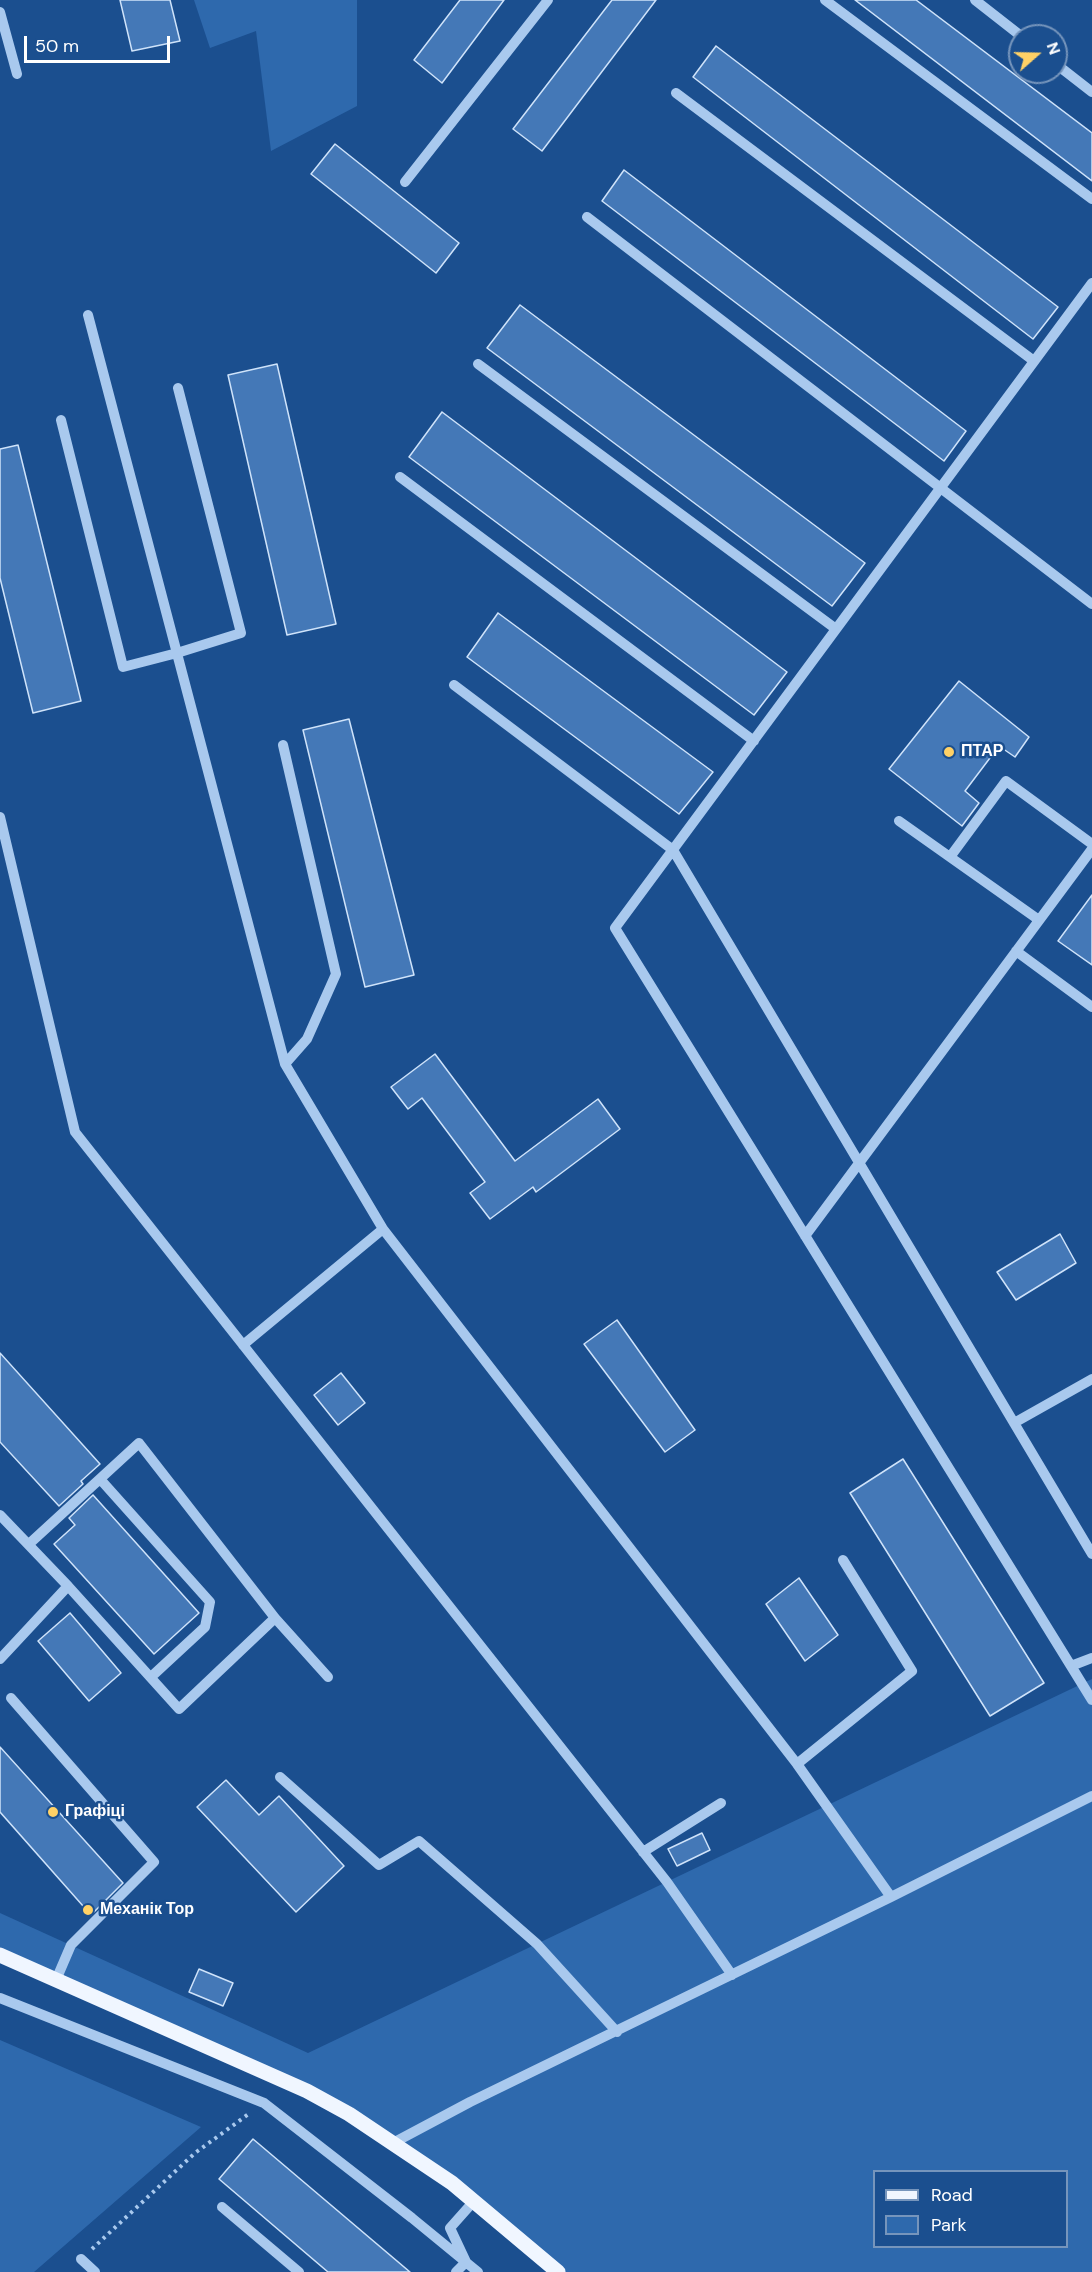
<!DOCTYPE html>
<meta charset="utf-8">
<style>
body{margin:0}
#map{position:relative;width:1092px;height:2272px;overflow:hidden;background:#1b4f8f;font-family:"DM Sans",sans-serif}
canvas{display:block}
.legend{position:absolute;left:873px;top:2170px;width:195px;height:78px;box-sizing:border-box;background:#1b4f8f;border:2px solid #7695bc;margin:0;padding:8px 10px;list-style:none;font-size:18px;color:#fff}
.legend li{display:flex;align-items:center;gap:12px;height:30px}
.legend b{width:30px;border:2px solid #7695bc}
.north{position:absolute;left:1008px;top:24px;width:60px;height:60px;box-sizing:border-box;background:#1b4f8f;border:2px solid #7695bc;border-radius:50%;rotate:70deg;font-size:16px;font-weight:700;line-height:24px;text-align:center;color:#fff}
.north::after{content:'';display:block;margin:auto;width:21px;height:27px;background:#ffd166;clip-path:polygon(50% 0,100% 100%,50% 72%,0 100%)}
.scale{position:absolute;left:24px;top:36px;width:146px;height:27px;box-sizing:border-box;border:3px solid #fff;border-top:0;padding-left:8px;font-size:18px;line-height:21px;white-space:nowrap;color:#fff;-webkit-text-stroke:4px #1b4f8f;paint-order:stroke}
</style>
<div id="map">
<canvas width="1092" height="2272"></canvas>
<ul class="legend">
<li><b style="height:8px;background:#f0f6ff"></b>Road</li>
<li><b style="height:16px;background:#2e69ad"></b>Park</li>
</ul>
<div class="north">N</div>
<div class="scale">50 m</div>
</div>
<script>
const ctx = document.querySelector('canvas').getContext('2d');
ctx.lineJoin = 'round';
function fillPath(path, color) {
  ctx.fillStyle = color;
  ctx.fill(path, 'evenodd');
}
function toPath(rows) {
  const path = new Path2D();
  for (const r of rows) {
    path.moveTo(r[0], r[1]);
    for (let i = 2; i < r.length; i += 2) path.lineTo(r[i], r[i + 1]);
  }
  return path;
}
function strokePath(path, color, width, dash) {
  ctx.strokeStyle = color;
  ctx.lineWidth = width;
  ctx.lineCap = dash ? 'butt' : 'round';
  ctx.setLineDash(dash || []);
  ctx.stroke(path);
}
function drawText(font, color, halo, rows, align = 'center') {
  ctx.font = font + ' "DM Sans",sans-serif';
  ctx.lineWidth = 5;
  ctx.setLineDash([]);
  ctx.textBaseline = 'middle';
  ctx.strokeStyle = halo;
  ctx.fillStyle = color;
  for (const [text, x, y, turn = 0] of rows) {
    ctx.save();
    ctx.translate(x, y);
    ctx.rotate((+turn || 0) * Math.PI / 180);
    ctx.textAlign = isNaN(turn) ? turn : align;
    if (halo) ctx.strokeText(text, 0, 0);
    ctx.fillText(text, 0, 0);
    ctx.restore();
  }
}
fillPath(toPath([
 [194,0,357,0,357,106,271,151,256,31,210,48],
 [1092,1679,1092,2272,558,2272,349,2114,0,1955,0,1913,308,2053],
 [874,2172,1066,2172,1066,2246,874,2246],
 [0,2040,201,2127,34,2272,0,2272]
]), '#2e69ad');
const building = toPath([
 [120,0,170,0,180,41,132,51,120,0],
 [460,0,504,0,442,83,414,60,460,0],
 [612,0,656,0,542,151,513,129,612,0],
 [855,0,916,0,1092,133,1092,181,855,0],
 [716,46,1058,307,1033,339,693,77,716,46],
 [335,144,459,243,436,273,311,174,335,144],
 [624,170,966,431,944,461,602,201,624,170],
 [520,305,865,563,832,606,487,348,520,305],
 [277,364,336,624,287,635,228,375,277,364],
 [442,412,787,672,754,715,409,457,442,412],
 [18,445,81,701,33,713,0,578,0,449,18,445],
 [498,613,713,772,679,814,467,657,498,613],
 [959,681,1029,737,1015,757,999,746,965,791,979,803,962,826,889,769,959,681],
 [349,719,414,975,365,987,303,730,349,719],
 [1092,895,1092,965,1058,941,1092,895],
 [435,1054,515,1161,598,1099,620,1129,536,1192,533,1187,490,1219,470,1193,485,1182,422,1098,408,1109,391,1087,435,1054],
 [1060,1234,1076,1263,1016,1300,997,1272,1060,1234],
 [617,1320,695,1430,665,1452,584,1344,617,1320],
 [0,1353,100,1464,81,1481,83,1484,59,1506,0,1442,0,1353],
 [341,1373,365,1403,338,1425,314,1395,341,1373],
 [903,1459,1044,1683,990,1716,850,1493,903,1459],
 [93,1495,199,1613,154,1654,54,1544,75,1525,69,1518,93,1495],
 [799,1578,838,1635,805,1661,766,1604,799,1578],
 [70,1613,121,1673,89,1701,38,1641,70,1613],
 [0,1747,123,1883,91,1915,0,1812,0,1747],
 [226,1780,259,1815,279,1796,344,1866,296,1912,197,1807,226,1780],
 [702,1833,710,1850,677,1866,668,1849,702,1833],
 [199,1969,233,1983,223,2006,189,1992,199,1969],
 [253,2139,410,2272,328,2272,219,2179,253,2139]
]);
fillPath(building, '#4478b7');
strokePath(building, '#cfe3fa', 1.5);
strokePath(toPath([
 [92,2249,195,2153,250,2113]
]), '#a9c9ee', 4, [3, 4.5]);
strokePath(toPath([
 [825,0,1092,199],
 [975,0,1021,36],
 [0,12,17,74],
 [1056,64,1092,92],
 [676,93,1034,361],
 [405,182,548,0],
 [587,217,1092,604],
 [1092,283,615,928,1071,1666,1092,1658],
 [88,315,285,1064,383,1229,797,1764],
 [478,364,836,629],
 [61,420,123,667,177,653,241,633,178,388],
 [400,477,754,741],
 [454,685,673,850,1092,1554],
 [283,745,336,974,307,1039,285,1064],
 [0,817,75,1132,667,1882,732,1975],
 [899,821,1039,920],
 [950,857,1006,781,1092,844],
 [1016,951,1092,1007],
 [805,1236,1092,849],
 [243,1345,383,1229],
 [1014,1423,1092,1379],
 [100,1479,210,1602,205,1627,151,1677],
 [0,1515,68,1586,0,1659],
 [29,1544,139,1443,275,1618,328,1677],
 [843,1560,912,1671,797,1764,891,1897],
 [68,1586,179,1709,275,1618],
 [1071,1666,1092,1700],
 [11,1698,154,1862,71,1945,56,1980],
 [280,1777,379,1865,419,1841,537,1944,617,2032],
 [643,1852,721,1803],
 [0,1998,264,2103,412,2218,478,2272],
 [393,2143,470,2102,891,1897,1092,1796],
 [222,2207,299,2272],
 [81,2259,95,2272],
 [456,2272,466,2262,450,2228,474,2201]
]), '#a9c9ee', 10);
strokePath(toPath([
 [0,1955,307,2091,349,2114,452,2183,558,2272]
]), '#f0f6ff', 15);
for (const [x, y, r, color] of [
 [949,752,6,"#ffd166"],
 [53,1812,6,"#ffd166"],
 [88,1910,6,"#ffd166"]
]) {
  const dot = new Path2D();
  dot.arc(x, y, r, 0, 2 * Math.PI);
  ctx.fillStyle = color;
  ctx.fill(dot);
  strokePath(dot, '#1b4f8f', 2);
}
drawText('bold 16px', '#fff', '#1b4f8f', [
 ["ПТАР",961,752],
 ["Графіці",65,1812],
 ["Механік Тор",100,1910]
], 'left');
</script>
